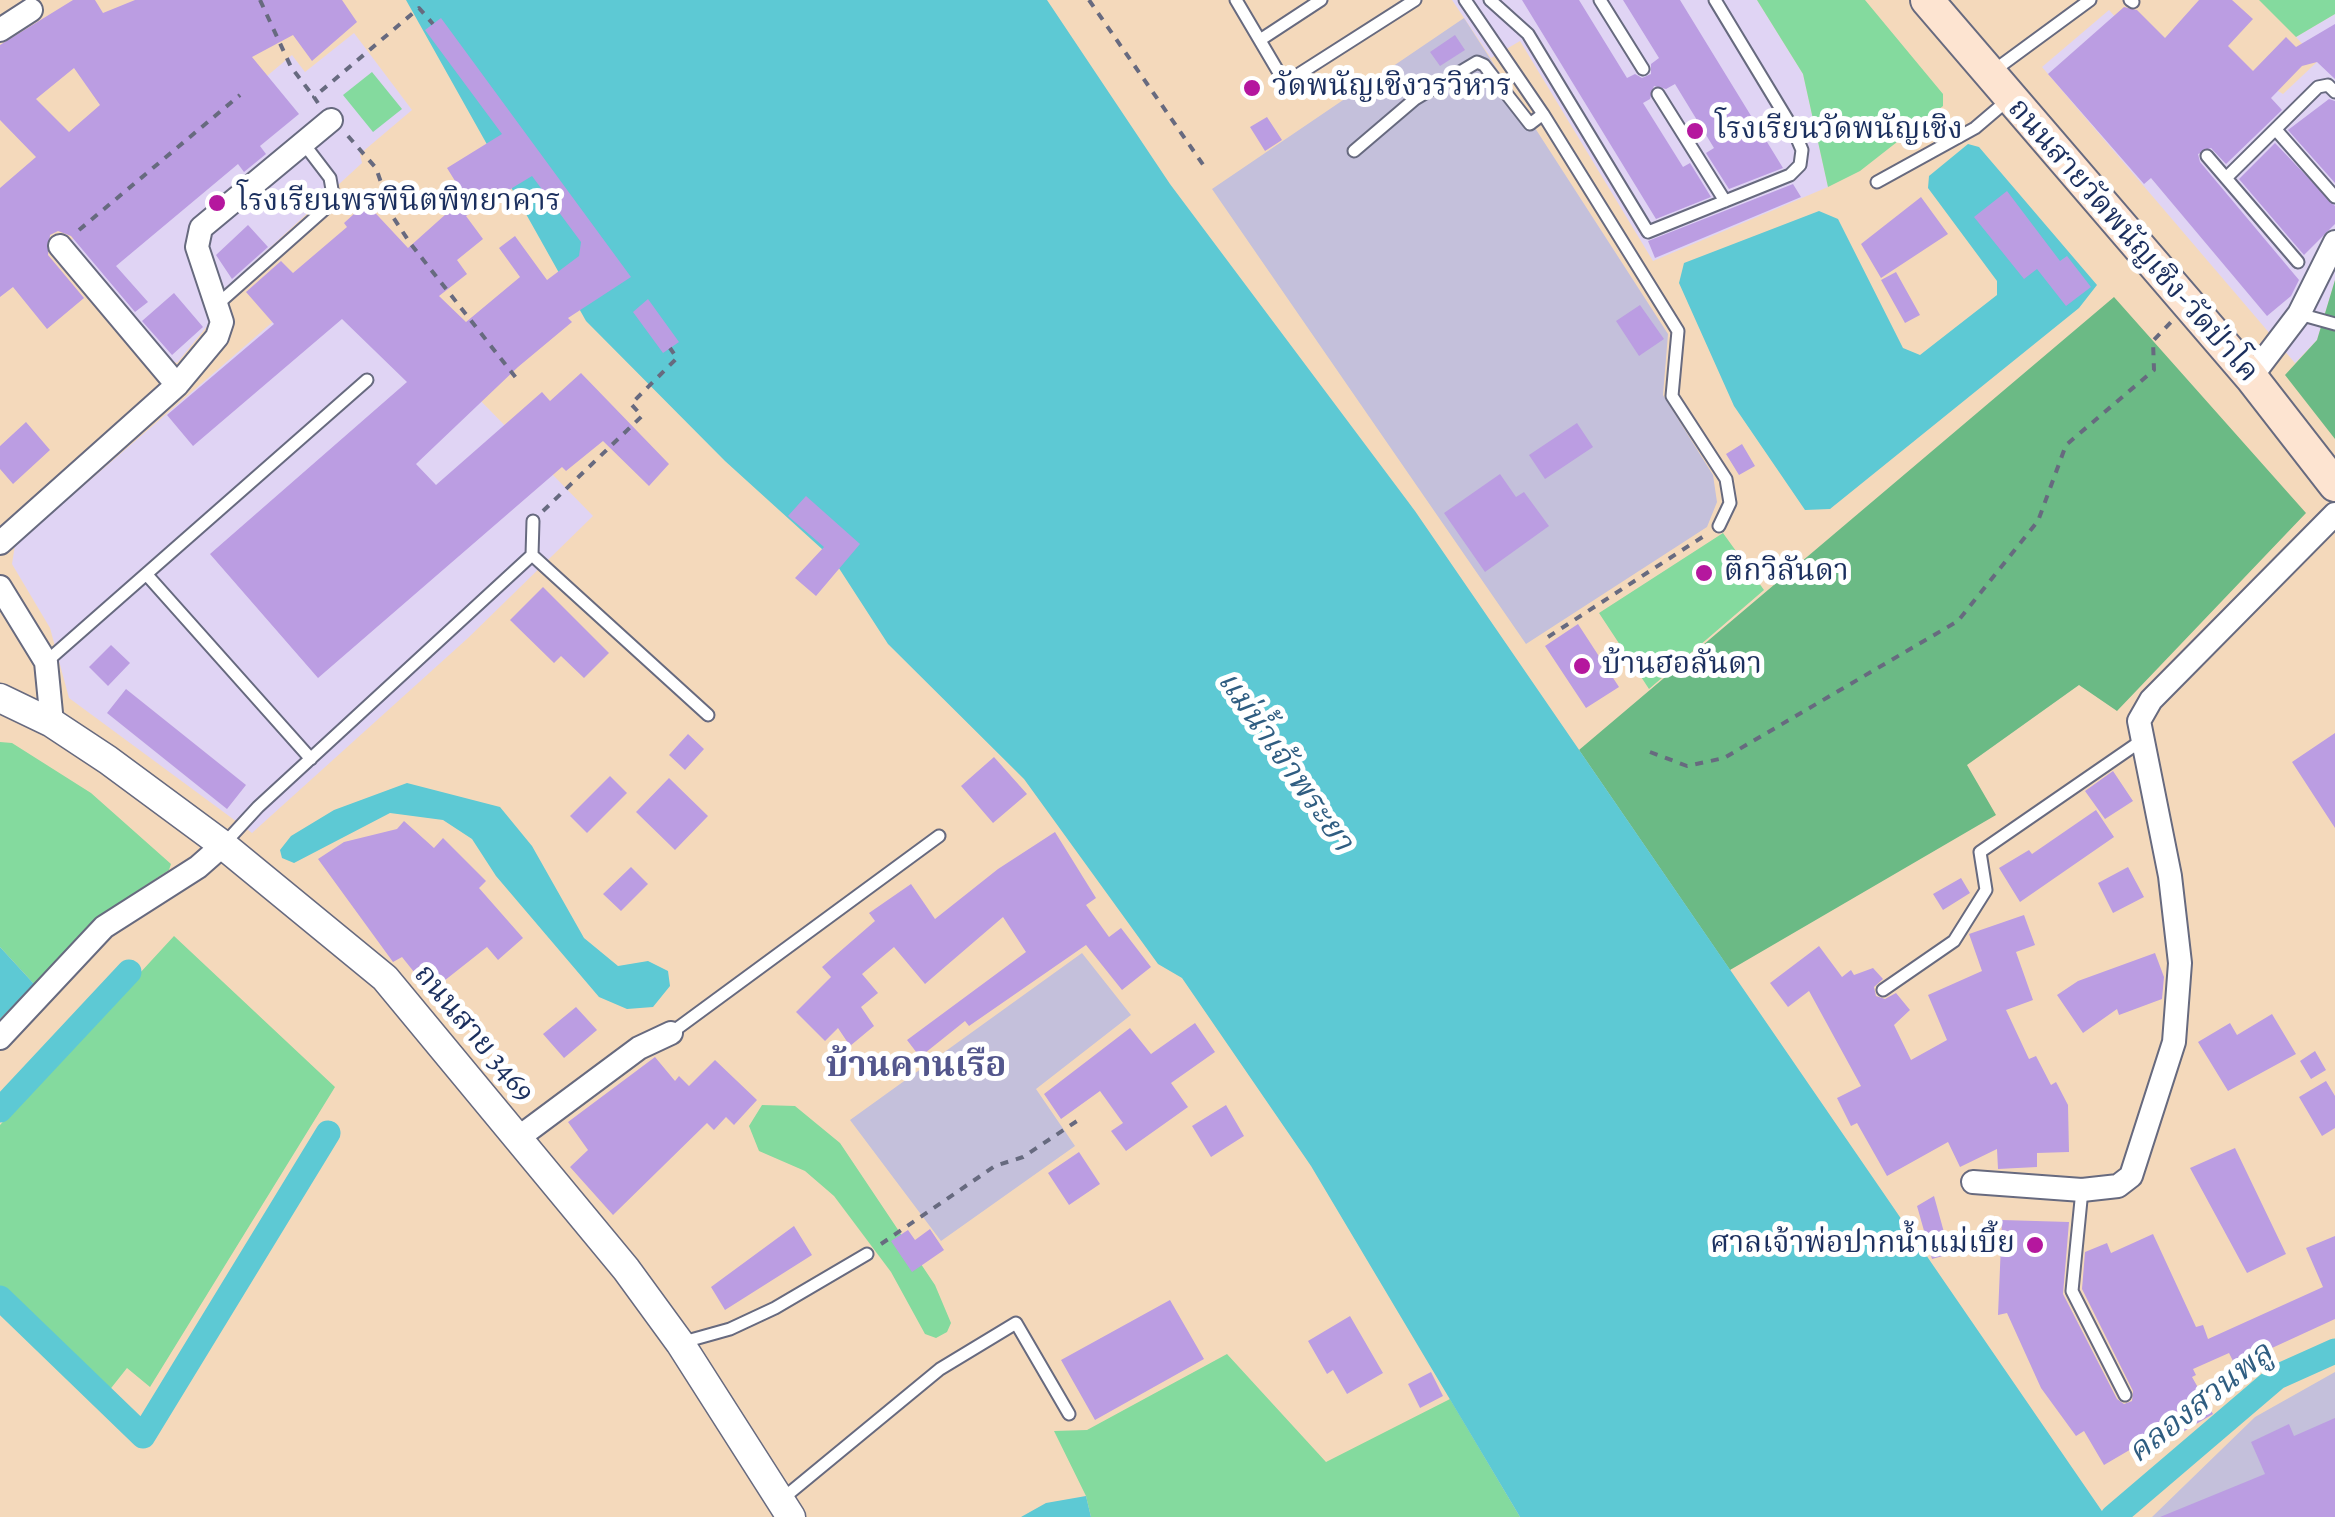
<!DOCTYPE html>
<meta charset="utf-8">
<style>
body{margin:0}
canvas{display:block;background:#f4d9bb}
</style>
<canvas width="2335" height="1517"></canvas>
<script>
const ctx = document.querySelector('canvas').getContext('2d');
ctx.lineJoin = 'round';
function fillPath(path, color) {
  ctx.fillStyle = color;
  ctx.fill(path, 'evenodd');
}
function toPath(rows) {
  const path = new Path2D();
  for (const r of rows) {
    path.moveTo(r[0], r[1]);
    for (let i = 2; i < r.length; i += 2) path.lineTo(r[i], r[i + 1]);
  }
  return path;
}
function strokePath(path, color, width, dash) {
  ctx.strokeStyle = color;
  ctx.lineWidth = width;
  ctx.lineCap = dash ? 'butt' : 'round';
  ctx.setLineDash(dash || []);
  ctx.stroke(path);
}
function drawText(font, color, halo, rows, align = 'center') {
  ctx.font = font + ' Alegreya,"Noto Serif Thai",serif';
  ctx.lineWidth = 10;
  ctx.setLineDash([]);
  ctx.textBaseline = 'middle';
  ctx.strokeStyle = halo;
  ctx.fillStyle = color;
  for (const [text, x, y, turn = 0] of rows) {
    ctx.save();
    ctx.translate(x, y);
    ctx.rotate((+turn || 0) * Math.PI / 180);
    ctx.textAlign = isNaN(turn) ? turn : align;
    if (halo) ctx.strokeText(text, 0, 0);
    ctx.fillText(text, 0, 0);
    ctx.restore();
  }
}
fillPath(toPath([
 [1452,0,1757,0,1803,74,1828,187,1653,261,1520,41,1491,58],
 [2109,10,2221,135,2273,88,2283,94,2318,61,2296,37,2335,14,2335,280,2317,340,2295,363,2042,67],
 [354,33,412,110,360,154,362,163,211,302,208,325,177,363,162,356,68,243,292,55,305,72],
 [334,269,438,357,593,516,468,638,252,833,69,698,50,628,12,564,15,545]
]), '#e0d4f4');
fillPath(toPath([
 [1464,18,1668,334,1663,395,1713,475,1717,502,1707,527,1526,644,1212,189],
 [1082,953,1131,1015,1036,1089,1075,1146,941,1241,850,1120],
 [2335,1372,2335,1517,2152,1517,2255,1417]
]), '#c4c0db');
fillPath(toPath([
 [1757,0,1865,0,1943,94,1943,106,1860,171,1828,187,1803,74],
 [2259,0,2335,0,2335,14,2296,37],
 [372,72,402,109,373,132,343,95],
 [1723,533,1764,590,1649,689,1599,613],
 [0,742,12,743,91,793,171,864,169,870,96,918,34,984,0,947],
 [174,936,335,1087,150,1387,127,1368,108,1392,0,1287,0,1125],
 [762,1105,795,1106,840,1143,935,1285,951,1323,947,1332,936,1338,925,1334,891,1272,834,1196,805,1171,759,1151,749,1126],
 [1227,1354,1326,1462,1450,1399,1520,1517,1091,1517,1086,1496,1054,1431,1087,1430]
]), '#84da9e');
fillPath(toPath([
 [2335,280,2335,439,2285,375,2317,340],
 [2114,297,2306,513,2117,711,2079,685,1967,765,1996,815,1730,970,1579,750]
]), '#6bba85');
fillPath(toPath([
 [406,0,1047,0,1170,184,1415,511,2106,1517,1520,1517,1311,1166,1182,978,1158,964,1024,779,888,644,833,559,725,461,586,321],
 [1968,144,1979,147,2097,285,2079,308,1830,509,1805,510,1734,406,1679,283,1684,263,1819,211,1838,219,1903,348,1920,355,1997,295,1997,281,1928,188,1929,176],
 [407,783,500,807,532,846,584,938,618,966,648,961,668,971,670,986,653,1007,627,1009,599,997,496,876,472,839,443,820,390,813,294,863,282,858,280,850,291,836,334,810],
 [0,947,34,984,0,1019],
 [1086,1496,1091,1517,1021,1517,1046,1503]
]), '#5dc9d4');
strokePath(toPath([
 [0,1110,129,972],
 [0,1298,143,1436,328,1133],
 [2113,1517,2277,1377,2335,1351]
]), '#5dc9d4', 25);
fillPath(toPath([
 [73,0,95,0,103,13,135,0,342,0,357,22,312,61,293,35,252,57,299,114,260,146,266,154,244,172,238,164,116,266,148,302,135,312,71,236,58,231,50,235,48,255,84,298,47,329,13,287,0,297,0,188,36,157,0,120,0,45],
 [74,68,100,105,69,132,36,99],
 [1522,0,1579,0,1627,78,1635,74,1642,78,1651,74,1651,64,1659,58,1623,0,1680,0,1783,168,1729,189,1706,153,1714,148,1675,84,1666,89,1654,86,1650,99,1643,103,1683,167,1690,163,1711,197,1656,219],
 [2199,0,2232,0,2253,19,2228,46,2253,71,2286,37,2296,47,2335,24,2335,79,2317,62,2302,66,2271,98,2282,110,2226,164,2211,148,2198,154,2200,162,2299,280,2291,296,2267,316,2151,178,2144,184,2048,74,2124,7,2137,10,2165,38],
 [441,18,631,277,568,318,572,322,518,367,416,464,436,485,542,392,550,401,581,373,669,464,649,486,603,441,566,471,562,467,318,678,210,554,407,382,342,319,193,446,167,415,274,324,246,292,281,261,293,273,347,227,344,223,366,203,408,248,465,197,447,168,502,134,425,30],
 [532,176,581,242,579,256,547,280,515,236,499,248,520,277,466,322,439,296,467,274,457,260,483,239,466,216],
 [1455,35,1465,50,1440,66,1430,52],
 [2329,99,2335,101,2335,183,2288,130],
 [1267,117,1282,140,1265,151,1250,127],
 [2275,143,2335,206,2335,224,2304,255,2239,179],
 [1793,184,1801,197,1655,258,1648,241],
 [2007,191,2060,261,2067,256,2091,287,2066,306,2037,269,2024,279,1974,217],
 [1921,197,1948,234,1881,278,1861,244],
 [248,225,268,247,232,279,216,255],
 [1896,272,1920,315,1905,323,1881,280],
 [174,293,203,327,172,355,142,321],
 [648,299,679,342,663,353,633,312],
 [1640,305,1664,339,1639,356,1616,321],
 [26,422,50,450,13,484,0,469,0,446],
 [1577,423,1593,447,1545,479,1529,455],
 [1742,444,1755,466,1739,475,1726,454],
 [1500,474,1516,497,1524,492,1549,526,1485,572,1444,513],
 [806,496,860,544,816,596,795,578,824,547,788,516],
 [543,587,609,653,584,678,561,656,554,663,510,620],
 [1578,624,1619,687,1586,708,1545,646],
 [111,645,130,663,108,686,89,667],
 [126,689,246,785,227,809,107,713],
 [2335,733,2335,828,2292,762],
 [688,734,704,749,685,770,669,755],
 [994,757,1027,794,993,823,961,786],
 [2113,771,2133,801,2105,819,2085,791],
 [610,776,627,793,587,833,570,816],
 [669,778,708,816,675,850,636,812],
 [2096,810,2114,837,2020,902,1999,868,2029,850,2032,854],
 [404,821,434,848,443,838,486,881,479,888,523,938,498,960,487,947,430,992,402,957,393,962,318,859,344,842,397,829],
 [1055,832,1096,898,1086,905,1109,937,1121,928,1151,967,1122,990,1086,945,969,1026,965,1021,920,1057,907,1040,1026,952,1003,917,925,984,894,947,862,974,878,993,861,1007,874,1026,850,1046,838,1028,825,1041,796,1012,831,977,822,967,875,921,869,913,911,884,935,919,998,869],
 [631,867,648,884,621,911,603,894],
 [2128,867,2144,897,2113,913,2098,883],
 [1961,878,1970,893,1943,910,1933,894],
 [2024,915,2035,945,2016,952,2033,1000,2006,1010,2029,1059,2036,1056,2051,1085,2056,1082,2068,1105,2069,1152,2037,1153,2037,1167,1998,1169,1997,1149,1960,1167,1948,1142,1887,1176,1857,1123,1851,1126,1837,1098,1861,1086,1809,991,1788,1007,1770,983,1819,946,1842,977,1851,970,1854,975,1873,968,1883,979,1874,987,1876,996,1885,999,1896,993,1910,1010,1894,1025,1911,1060,1947,1040,1928,995,1982,971,1969,934],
 [2155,953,2164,977,2162,999,2119,1015,2117,1009,2083,1033,2057,995,2078,981],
 [576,1007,597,1030,564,1058,543,1034],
 [2272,1014,2296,1054,2228,1091,2198,1042,2230,1023,2237,1035],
 [1195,1023,1215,1052,1171,1083,1188,1107,1126,1151,1111,1131,1123,1123,1100,1091,1061,1119,1044,1094,1130,1028,1151,1054],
 [2315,1051,2326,1070,2311,1079,2300,1061],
 [655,1057,675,1081,679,1076,689,1086,715,1060,757,1100,734,1125,726,1117,714,1130,707,1123,613,1215,570,1167,588,1150,568,1122],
 [2326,1081,2335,1096,2335,1128,2322,1136,2299,1097],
 [1226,1105,1244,1136,1211,1157,1192,1126],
 [2235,1148,2286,1254,2247,1273,2190,1168],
 [1079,1152,1100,1184,1069,1205,1048,1173],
 [1934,1196,1950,1254,1932,1259,1917,1206],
 [2002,1220,2069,1222,2063,1294,2117,1399,2124,1404,2132,1401,2133,1391,2082,1289,2085,1252,2107,1243,2111,1253,2153,1234,2196,1327,2203,1325,2208,1339,2323,1287,2306,1248,2335,1236,2335,1319,2235,1365,2229,1353,2193,1369,2196,1375,2192,1377,2213,1414,2156,1448,2150,1438,2104,1465,2084,1431,2076,1436,2041,1388,2007,1313,1998,1315],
 [794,1226,812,1255,725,1310,711,1287],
 [930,1229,944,1250,912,1272,891,1241,908,1230,915,1240],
 [1170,1300,1204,1359,1095,1420,1061,1360],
 [1350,1316,1383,1373,1347,1394,1333,1370,1327,1374,1308,1341],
 [1431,1372,1443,1396,1420,1408,1408,1384],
 [2335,1418,2335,1517,2160,1517,2265,1474,2251,1442,2289,1424,2294,1436]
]), '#bb9de2');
const service = toPath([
 [1236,0,1285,83,1415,0],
 [1465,0,1543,114,1678,331,1672,396,1726,479,1730,503,1719,526],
 [1490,0,1528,34,1648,232,1790,175,1800,165,1802,150,1793,129,1715,0],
 [1600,0,1643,69],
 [2130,0,2133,2],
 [1260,40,1321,0],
 [1992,72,2090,0],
 [1658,94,1725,201],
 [2277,131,2335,197],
 [1354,151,1415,99,1477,62,1484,65,1530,124,1543,114],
 [2207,156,2298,262],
 [2226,178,2318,87,2328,85,2335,92],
 [1877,182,1975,128,2009,99],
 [219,303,334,201,330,178,304,144],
 [2299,314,2335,324],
 [532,555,708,715],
 [147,575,311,759],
 [46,662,367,380],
 [223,845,258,807,532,555,533,521],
 [1883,990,1954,941,1986,890,1980,852,2141,741],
 [671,1033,939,836],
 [2082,1190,2072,1291,2125,1395],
 [680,1343,730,1329,775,1308,867,1254],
 [781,1500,940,1369,1016,1323,1069,1414]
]);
const minor = toPath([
 [0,30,31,10],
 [60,246,177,385],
 [2251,377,2299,314,2335,242],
 [0,543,177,385,217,337,222,322,197,247,201,228,331,120],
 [0,587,46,662,52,723],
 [0,1038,104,927,198,867,223,845],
 [518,1138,639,1048,671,1033],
 [1973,1182,2082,1190,2118,1186,2131,1176,2174,1042,2180,963,2170,876,2139,721,2151,700,2335,514]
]);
const tertiary = toPath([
 [0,698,52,723,108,760,223,845,385,978,626,1269,680,1343,791,1517]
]);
const secondary = toPath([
 [1927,0,2251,377,2335,485]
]);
strokePath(service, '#676a7f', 15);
strokePath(minor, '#676a7f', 26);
strokePath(tertiary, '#676a7f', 31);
strokePath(secondary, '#676a7f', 36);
strokePath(toPath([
 [260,0,291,67,314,97],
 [1089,0,1204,166],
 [318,103,314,97,419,8,433,24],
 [348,136,376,168,393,217,410,243,520,383],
 [79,230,240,95],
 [543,511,642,416,631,404,677,358,670,348],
 [1548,637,1707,534],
 [1650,752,1687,766,1724,758,1958,621,2038,521,2066,445,2154,370,2153,341,2171,322],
 [881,1244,995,1166,1023,1157,1083,1117]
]), '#676a7f', 4, [8, 8]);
strokePath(service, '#fff', 11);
strokePath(minor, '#fff', 22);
strokePath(tertiary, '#fff', 28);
strokePath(secondary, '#fde4d1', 32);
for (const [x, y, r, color] of [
 [1252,88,10,"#b5179e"],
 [1695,131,10,"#b5179e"],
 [217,203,10,"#b5179e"],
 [1704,573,10,"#b5179e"],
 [1582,666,10,"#b5179e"],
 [2035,1245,10,"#b5179e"]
]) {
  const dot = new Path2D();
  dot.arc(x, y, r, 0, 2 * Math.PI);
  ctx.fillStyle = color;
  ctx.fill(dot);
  strokePath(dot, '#fff', 4);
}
drawText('30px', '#1b2f5e', '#fff', [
 ["วัดพนัญเชิงวรวิหาร",1272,88],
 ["โรงเรียนวัดพนัญเชิง",1715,131],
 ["โรงเรียนพรพินิตพิทยาคาร",237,203],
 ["ตึกวิลันดา",1724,573],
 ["บ้านฮอลันดา",1602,666],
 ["ศาลเจ้าพ่อปากน้ำแม่เบี้ย",2015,1245,"right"]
], 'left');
drawText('30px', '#1b2f5e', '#fff', [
 ["ถนนสายวัดพนัญเชิง-วัดป่าโค",2132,241,49],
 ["ถนนสาย 3469",473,1034,50]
]);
drawText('italic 32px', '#2f5d81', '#fff', [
 ["แม่น้ำเจ้าพระยา",1284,762,55],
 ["คลองสวนพลู",2201,1404,-38]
]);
drawText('bold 35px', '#53568c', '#fff', [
 ["บ้านคานเรือ",916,1067]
]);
</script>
